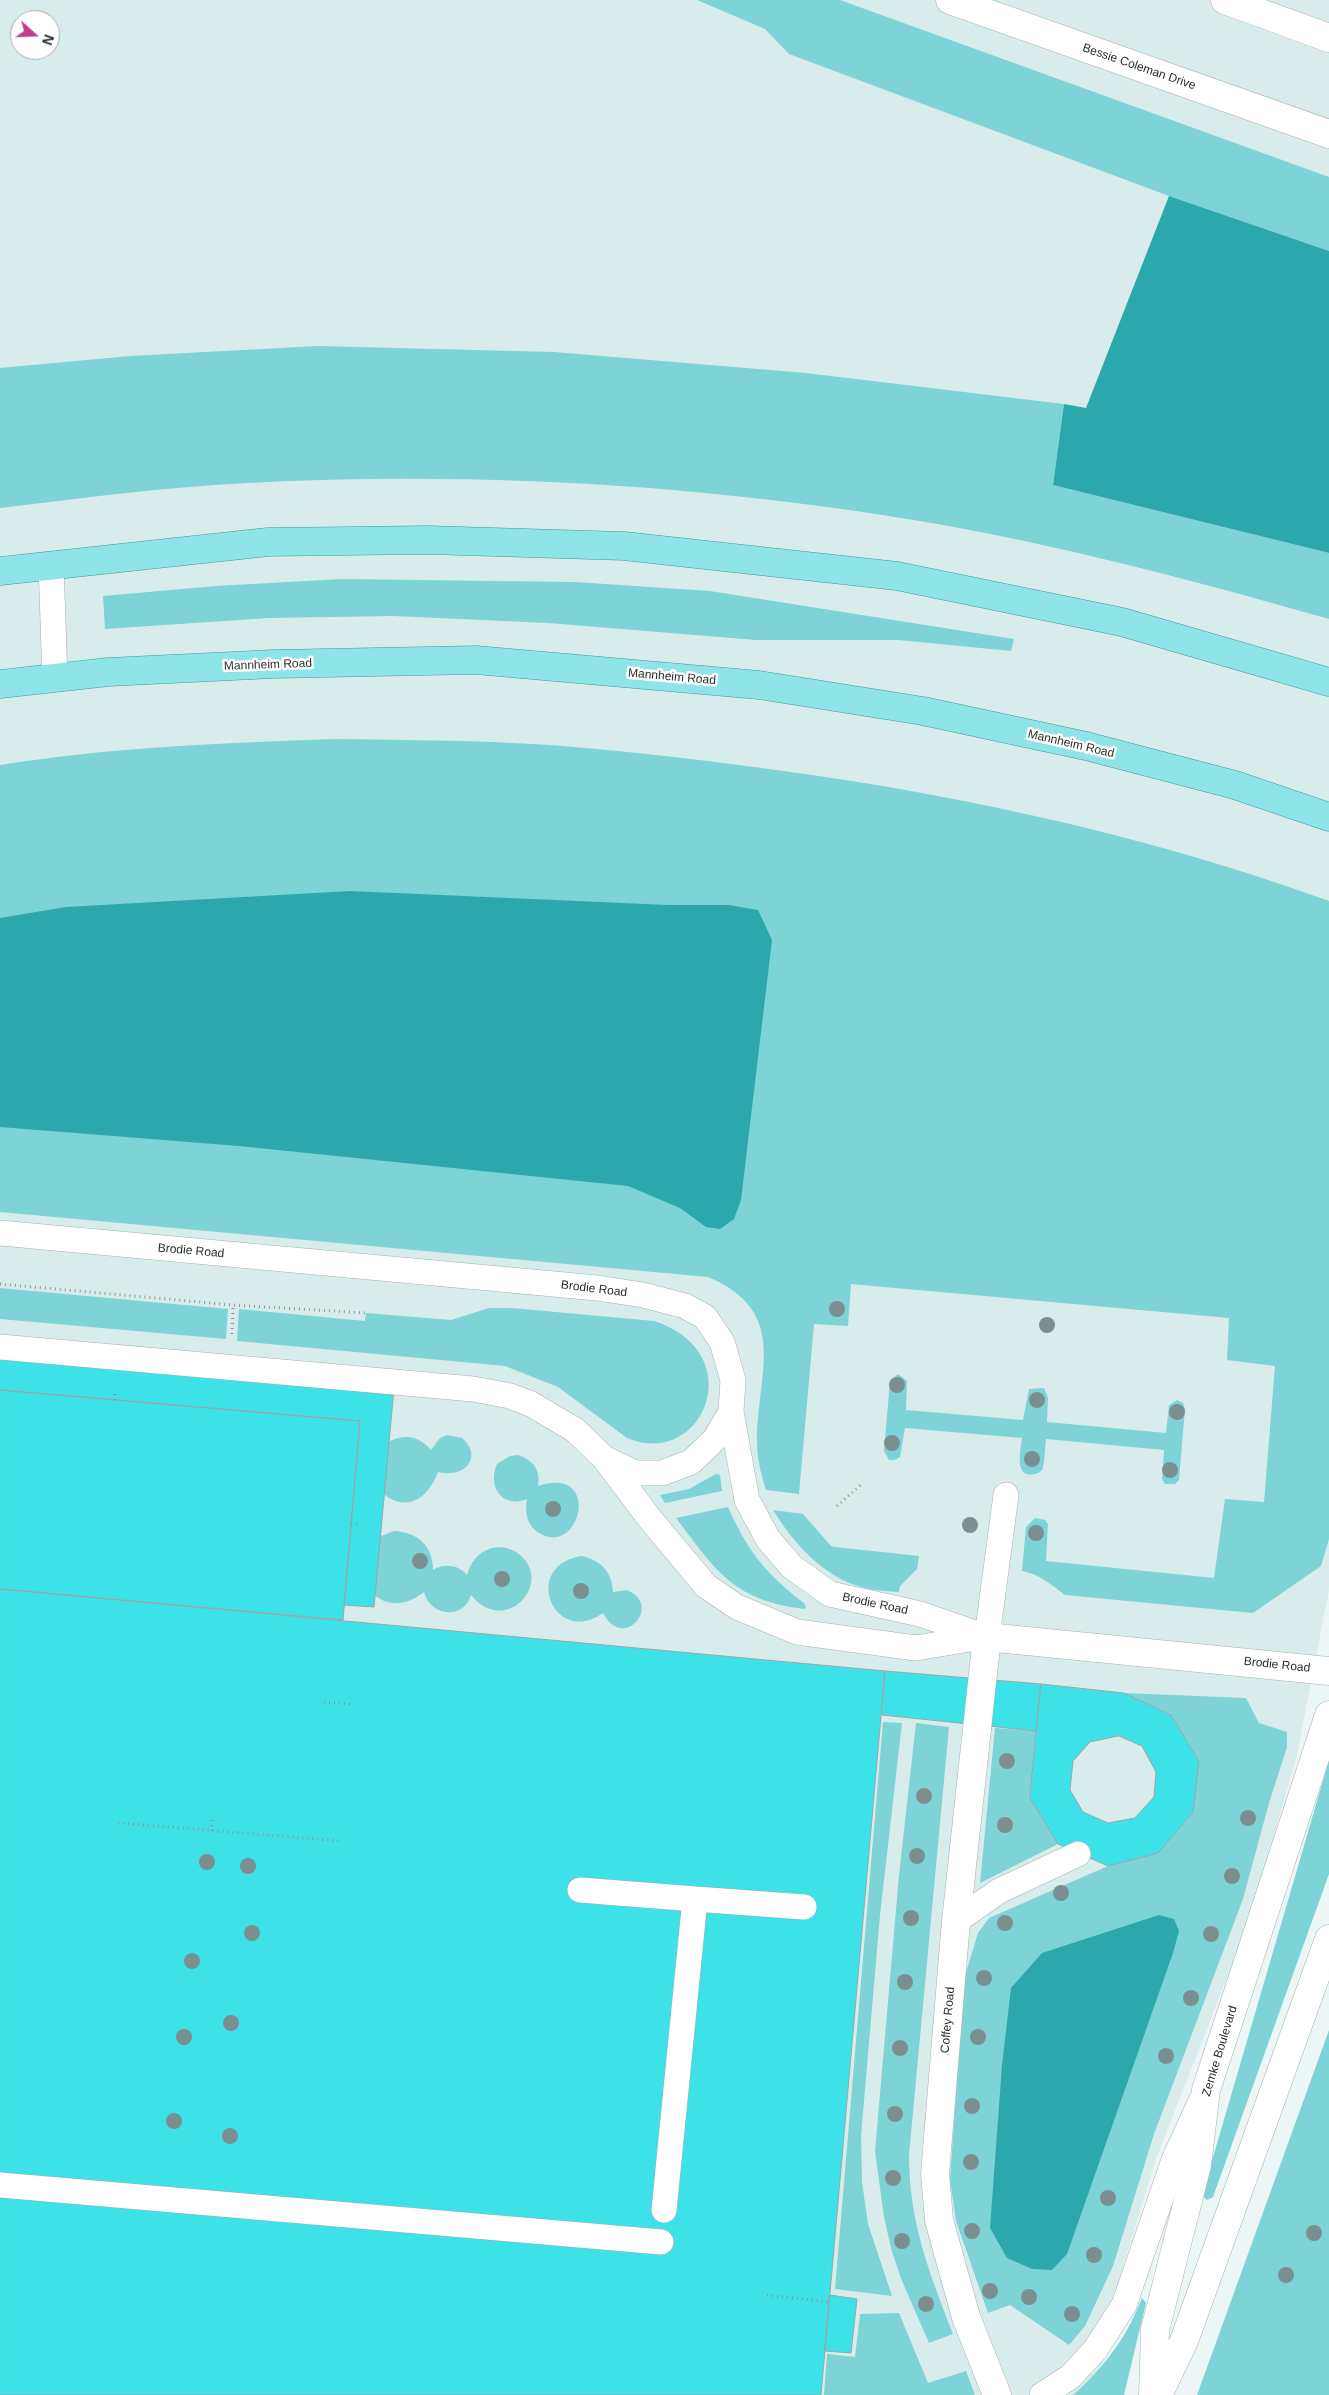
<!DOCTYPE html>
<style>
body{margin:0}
#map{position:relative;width:1329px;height:2395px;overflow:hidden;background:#ecf6f6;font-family:Helvetica,sans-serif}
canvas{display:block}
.north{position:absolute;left:10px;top:10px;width:50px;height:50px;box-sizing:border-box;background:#fff;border:1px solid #aaabab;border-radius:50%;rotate:110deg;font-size:14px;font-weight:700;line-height:20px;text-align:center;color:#2a2d2e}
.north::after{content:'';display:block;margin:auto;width:18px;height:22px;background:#c03f89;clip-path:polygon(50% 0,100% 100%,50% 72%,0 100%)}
</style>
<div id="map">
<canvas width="1329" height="2395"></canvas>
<div class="north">N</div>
</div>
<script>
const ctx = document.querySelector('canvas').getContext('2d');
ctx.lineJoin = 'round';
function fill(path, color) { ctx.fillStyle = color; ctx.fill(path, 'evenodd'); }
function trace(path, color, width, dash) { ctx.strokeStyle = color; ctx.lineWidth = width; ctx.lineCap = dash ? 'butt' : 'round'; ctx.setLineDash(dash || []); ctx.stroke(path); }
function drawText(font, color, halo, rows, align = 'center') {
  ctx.font = font + ' Helvetica,sans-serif'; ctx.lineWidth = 5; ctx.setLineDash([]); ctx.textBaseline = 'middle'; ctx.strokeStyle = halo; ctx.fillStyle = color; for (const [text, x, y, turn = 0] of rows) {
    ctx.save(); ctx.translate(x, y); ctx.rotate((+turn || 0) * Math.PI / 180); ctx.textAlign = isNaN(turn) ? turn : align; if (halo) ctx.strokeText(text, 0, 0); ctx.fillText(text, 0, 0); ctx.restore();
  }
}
fill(new Path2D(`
 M0 0H1329V1590L1297 1755 1250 1919 1156 2159 1118 2283 1097 2395H0ZM20 20H50V50H20Z`), '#d9ecec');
fill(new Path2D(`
 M697 0H840L1329 177V251L1169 196 789 54 765 29Z
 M318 346 554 352 806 373 1064 404 1053 485 1329 553V619C1182 577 1034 538 882 515 673 483 459 472 249 483 165 487 83 498 0 508V368L130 356Z
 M341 579 575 582 710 591 1014 639 1011 651 898 640H756L548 623 393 616 269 618 105 629 103 596 216 586Z
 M336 739C389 740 441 740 494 742 573 745 652 754 731 764 934 789 1136 831 1329 901V1539L1321 1566 1253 1613 1065 1595C1052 1585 1039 1574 1022 1571L1026 1527 1035 1518 1045 1520 1048 1524 1046 1561 1214 1578 1225 1499 1264 1502 1275 1366 1227 1360 1229 1318 851 1284 848 1326 814 1324 799 1494 766 1490C761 1474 757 1458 757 1442 757 1373 791 1312 708 1277L0 1212V765C112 747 223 743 336 739Z
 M0 1288 228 1309 226 1339 0 1319Z
 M489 1308H512L654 1321C752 1353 703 1470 627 1438L558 1387 505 1366 237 1341 239 1309 365 1321 366 1313 451 1320Z
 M898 1374 907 1381 906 1410 1023 1420 1029 1389 1044 1388 1048 1398 1047 1422 1166 1433 1169 1405 1177 1400 1183 1403 1185 1409 1179 1480 1175 1484H1165L1162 1479 1164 1450 1046 1439C1045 1448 1045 1458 1043 1467 1042 1471 1039 1473 1035 1474 1013 1479 1021 1449 1022 1438L905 1428 900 1457 895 1460H889L884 1451 890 1381Z
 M447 1435 462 1438C484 1457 464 1479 438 1472 427 1501 404 1514 379 1490L384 1444C402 1434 417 1434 431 1450L440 1438Z
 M518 1455C533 1460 541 1470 538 1486 604 1464 580 1563 536 1531 526 1523 525 1511 527 1499 502 1509 487 1486 497 1464L510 1456Z
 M716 1474 720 1475 722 1491 665 1503 660 1495 689 1489Z
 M728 1507C748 1552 766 1574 804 1603L806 1607 804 1609C733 1600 716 1571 676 1518Z
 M773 1510 803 1514 831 1546 835 1547 919 1556 917 1569 900 1586 899 1592C888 1591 876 1591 865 1588 824 1578 794 1544 773 1510Z
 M394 1531C418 1532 433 1546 433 1570 446 1563 458 1565 467 1575 471 1562 478 1552 492 1548 502 1546 512 1548 520 1555 554 1584 505 1637 471 1595 463 1621 430 1616 424 1592 408 1605 389 1608 373 1594L376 1538Z
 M582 1556C602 1561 612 1572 613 1592L626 1590C664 1603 624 1653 603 1613 554 1648 520 1565 582 1556Z
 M1124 1693 1246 1698 1259 1723 1287 1732V1747L1269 1803 1243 1899 1154 2134 1113 2266 1085 2326 1069 2345 1010 2305 988 2313 956 2221 950 2180 964 1979 978 1933 989 1918 1108 1866 1158 1853 1193 1812 1199 1760 1171 1715Z
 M883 1722 902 1723 880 1915 861 2136 862 2182 868 2224 892 2296 835 2289Z
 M916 1723 949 1727 909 2155C909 2222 929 2272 953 2334L929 2343 902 2281 892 2252 884 2217 875 2151 899 1875Z
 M995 1728 1036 1731 1030 1798 1058 1844 980 1883Z
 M1329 1760V1874L1213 2197 1207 2200 1202 2195Z
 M1329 2030V2395H1197Z
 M1142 2298 1146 2303 1124 2395H1073C1094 2377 1113 2354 1127 2330 1133 2320 1137 2309 1142 2298Z
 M899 2313 928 2383 966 2371 975 2395H824L827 2354 855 2357 860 2314Z`), '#7ed3d7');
fill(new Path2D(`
 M1169 196 1329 251V553L1053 485 1064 404 1086 408Z
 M350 891 668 905H729L758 910 772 940 741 1200 734 1219 720 1229 706 1227 680 1208 628 1186 239 1146 0 1127V918L66 907Z
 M1159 1915 1174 1919 1179 1931 1173 1953 1067 2254 1052 2270 1032 2269 1007 2258 990 2228 1002 2065 1011 1988 1042 1953Z`), '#2ca8ad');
const building = new Path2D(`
 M0 1352 394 1388 374 1607 344 1605 360 1421 0 1390Z
 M0 1390 360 1421 343 1620 0 1589Z
 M0 1589 885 1671 821 2395H0Z
 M885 1671 1041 1684 1036 1731 882 1715Z
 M1041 1684 1124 1693 1171 1715 1199 1761 1193 1812 1158 1853 1108 1866 1058 1844 1030 1798ZM1119 1736 1142 1746 1156 1772 1154 1797 1135 1818 1108 1823 1083 1812 1070 1790 1073 1761 1090 1742Z
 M830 2295 857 2299 851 2353 825 2351Z`);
fill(building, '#3de2e8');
trace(building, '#9ca5a5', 1);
const lane = new Path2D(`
 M51 565 55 678
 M0 1233 597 1288 643 1295 685 1306 705 1317 722 1342 733 1380 731 1412 747 1500 768 1539 792 1567 830 1594 920 1614 987 1637
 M0 1347 473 1389 510 1396 531 1404 575 1430 604 1458 650 1519 706 1586 737 1607 797 1632 916 1648 982 1637
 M606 1459 635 1473H662L691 1462 715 1439 731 1412
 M987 1637 1006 1495
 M580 1890 695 1899
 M956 1921 999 1891 1078 1854
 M0 2185 661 2242
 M664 2210 695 1899 804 1907
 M1042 2395 1070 2377 1095 2350 1124 2305 1174 2160 1201 2101`);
const street = new Path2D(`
 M997 2395 966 2317 939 2220 935 2174 956 1921 987 1637 1329 1671
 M1153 2395 1155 2330 1197 2165 1206 2090 1329 1715
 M1158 2395 1184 2341 1329 1939`);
const secondary = new Path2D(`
 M950 0 1329 134
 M1225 0 1329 38`);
const primary = new Path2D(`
 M0 571 268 542 428 540 624 546 897 576 1122 622 1329 682
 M0 684 108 672 274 664 476 660 759 685 923 711 1086 746 1235 785 1329 817`);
trace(lane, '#a6afaf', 26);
trace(street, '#a6afaf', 29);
trace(secondary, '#a6afaf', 29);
trace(primary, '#3c989c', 29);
trace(new Path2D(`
 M0 1284 233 1305 366 1313
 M232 1334 233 1305
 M115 1400V1391
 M837 1506 863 1483
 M351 1523 359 1524
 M324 1702 353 1704
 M118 1823 342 1841
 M212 1831V1820
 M767 2295 829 2302`), '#8e9595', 3, [1, 4]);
trace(lane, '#fff', 25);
trace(street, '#fff', 28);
trace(secondary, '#fff', 28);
trace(primary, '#8fe4e8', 28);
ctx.fillStyle = '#7c8f90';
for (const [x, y] of [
 [837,1309],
 [1047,1325],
 [897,1385],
 [1037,1400],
 [1177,1412],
 [892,1443],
 [1032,1459],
 [1170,1470],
 [553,1509],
 [970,1525],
 [1036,1533],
 [420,1561],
 [502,1579],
 [581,1591],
 [1007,1761],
 [924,1796],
 [1248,1818],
 [1005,1825],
 [917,1856],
 [207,1862],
 [248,1866],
 [1232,1876],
 [1061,1893],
 [911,1918],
 [1005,1923],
 [252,1933],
 [1211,1934],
 [192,1961],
 [984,1978],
 [905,1982],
 [1191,1998],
 [231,2023],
 [184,2037],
 [978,2037],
 [900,2048],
 [1166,2056],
 [972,2106],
 [895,2114],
 [174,2121],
 [230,2136],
 [971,2162],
 [893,2178],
 [1108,2198],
 [972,2231],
 [1314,2233],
 [902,2241],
 [1094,2255],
 [1286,2275],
 [990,2291],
 [1029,2297],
 [926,2304],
 [1072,2314]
]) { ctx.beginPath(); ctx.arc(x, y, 8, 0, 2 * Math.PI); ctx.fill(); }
drawText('12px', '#2a2d2e', '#fff', [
 ["Bessie Coleman Drive",1139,67,19],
 ["Mannheim Road",268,665,-2],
 ["Mannheim Road",672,677,5],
 ["Mannheim Road",1071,744,13],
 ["Brodie Road",191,1251,5],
 ["Brodie Road",594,1289,7],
 ["Brodie Road",875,1604,12],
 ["Brodie Road",1277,1665,6],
 ["Coffey Road",948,2020,-85],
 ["Zemke Boulevard",1220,2051,-73]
]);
</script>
